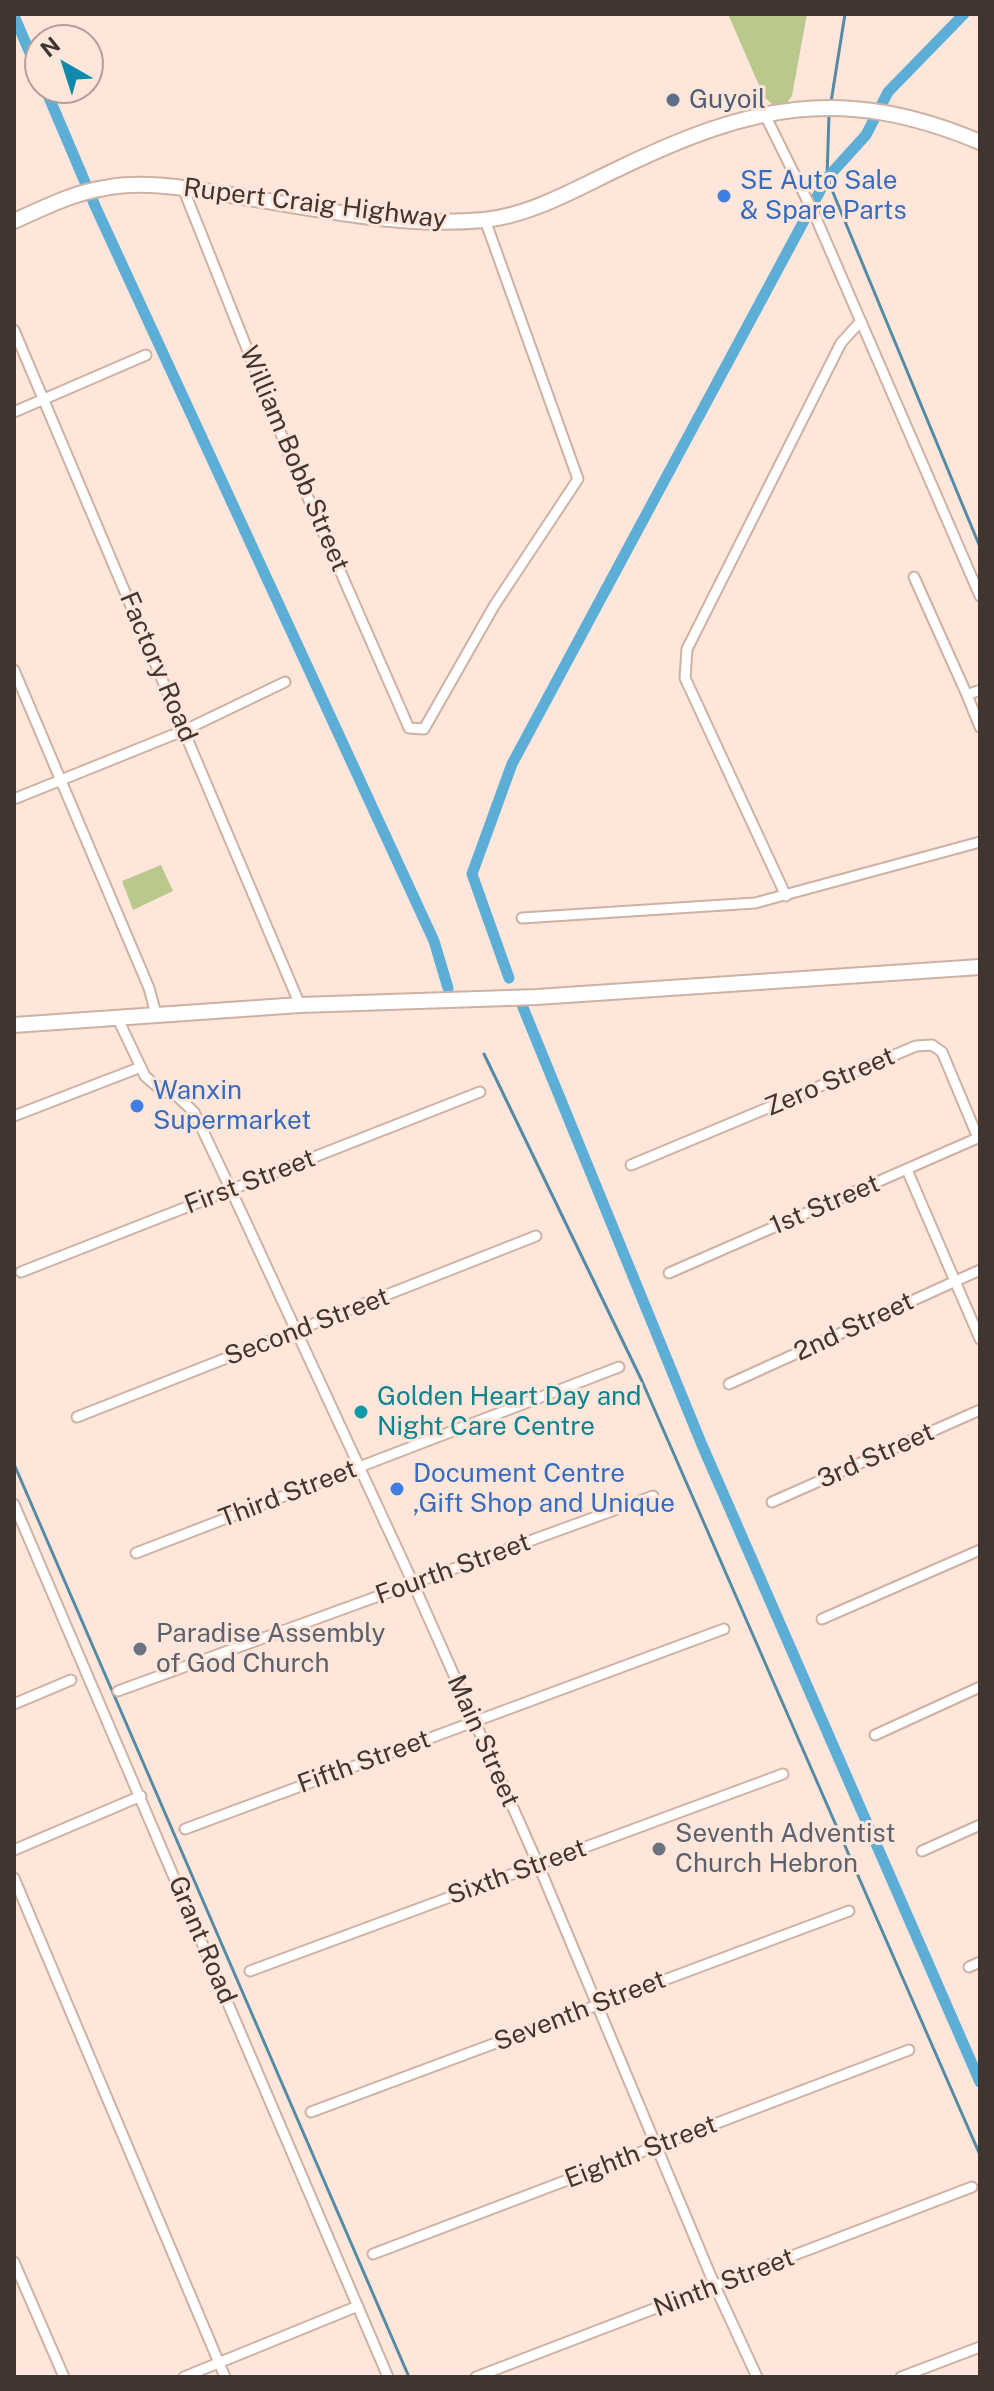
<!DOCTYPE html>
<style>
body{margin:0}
#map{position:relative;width:994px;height:2391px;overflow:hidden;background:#ffe6db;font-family:"Public Sans",sans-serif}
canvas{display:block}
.frame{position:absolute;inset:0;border:16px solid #40352f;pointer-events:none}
.north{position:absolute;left:24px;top:24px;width:80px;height:80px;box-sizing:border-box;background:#ffe6db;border:2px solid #b39f96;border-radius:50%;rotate:321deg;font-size:22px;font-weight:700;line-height:32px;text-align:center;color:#40352f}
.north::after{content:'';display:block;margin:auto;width:28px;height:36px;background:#1189ac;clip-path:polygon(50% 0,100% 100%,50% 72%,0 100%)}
</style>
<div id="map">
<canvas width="994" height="2391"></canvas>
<div class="frame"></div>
<div class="north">N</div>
</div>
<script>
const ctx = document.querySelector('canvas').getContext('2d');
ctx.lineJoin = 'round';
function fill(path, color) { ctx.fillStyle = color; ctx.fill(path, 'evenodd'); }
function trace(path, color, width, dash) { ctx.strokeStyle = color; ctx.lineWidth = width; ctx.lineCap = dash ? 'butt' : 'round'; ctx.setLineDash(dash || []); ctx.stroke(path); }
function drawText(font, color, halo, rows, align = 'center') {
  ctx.font = font + ' "Public Sans",sans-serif'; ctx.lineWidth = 6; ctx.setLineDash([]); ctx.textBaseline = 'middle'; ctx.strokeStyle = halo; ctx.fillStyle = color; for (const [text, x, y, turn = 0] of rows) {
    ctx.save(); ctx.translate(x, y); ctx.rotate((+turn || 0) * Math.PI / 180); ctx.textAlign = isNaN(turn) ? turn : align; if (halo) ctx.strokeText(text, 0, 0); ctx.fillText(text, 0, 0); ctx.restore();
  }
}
fill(new Path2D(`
 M728 14H807L792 96 786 104H772L764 97Z
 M161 865 173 891 133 910 122 881Z`), '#bbc88d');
trace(new Path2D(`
 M831 102 845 14
 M829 114 827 178 980 547
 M484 1054 642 1381 980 2155
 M14 1464 409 2377`), '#548aa5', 3);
trace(new Path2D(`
 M14 16 40 76
 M45 88 96 208 434 941 448 988
 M509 978 472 874 512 764 827 178 866 135 888 92 964 14
 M522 1005 702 1445 980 2082`), '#5daed7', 11);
const minor = new Path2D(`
 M764 113 816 218 980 596
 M183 188 291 459 409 728 424 729 494 606 578 479 485 220
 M14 330 300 1005
 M14 412 146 355
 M914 577 967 695
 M14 670 149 988 156 1014
 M980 690 967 695 980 727
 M14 799 185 730 285 682
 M786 896 685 678 687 649 841 343 861 321
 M522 918 755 903 980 842
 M117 1017 145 1076 160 1089 178 1097 194 1112 231 1190 413 1583 538 1864 715 2286 757 2377
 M14 1116 141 1067
 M631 1165 916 1046 932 1045 942 1052 978 1138
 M907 1170 980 1339
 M21 1272 480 1092
 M669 1273 980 1137
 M729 1384 980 1270
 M77 1417 536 1236
 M772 1502 980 1410
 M14 1504 388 2377
 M136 1553 619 1367
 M822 1619 980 1550
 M118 1691 653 1496
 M14 1704 71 1680
 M875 1735 980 1687
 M185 1829 724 1629
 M14 1850 141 1796
 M922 1851 980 1825
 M14 1878 225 2377
 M969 1967 980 1962
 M250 1971 783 1774
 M311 2112 849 1911
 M373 2254 909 2050
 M14 2262 64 2377
 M184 2377 358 2306
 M476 2377 972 2187
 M901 2377 980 2347`);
const secondary = new Path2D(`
 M14 1025 300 1005 537 997 980 967`);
const primary = new Path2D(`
 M14 221C44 208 72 193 105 188 146 180 190 189 231 195 314 208 401 228 484 220 532 215 577 188 620 168 751 105 841 84 980 142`);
trace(minor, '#ceb1a3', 13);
trace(secondary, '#ceb1a3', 18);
trace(primary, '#ceb1a3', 18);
trace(minor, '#fff', 9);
trace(secondary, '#fff', 14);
trace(primary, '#fff', 14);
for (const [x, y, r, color] of [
 [673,100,8,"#5c6f8a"],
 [724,196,8,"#3f7fe0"],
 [137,1106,8,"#3f7fe0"],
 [361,1412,8,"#0f9aa8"],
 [397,1489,8,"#3f7fe0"],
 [140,1649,8,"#6b7280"],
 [659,1849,8,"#6b7280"]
]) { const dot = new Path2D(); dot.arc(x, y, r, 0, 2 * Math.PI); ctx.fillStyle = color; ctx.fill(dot); trace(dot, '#ffe6db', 3); }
drawText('26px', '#4e5e75', '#ffe6db', [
 ["Guyoil",689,100]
], 'left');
drawText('26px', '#366cbe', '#ffe6db', [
 ["SE Auto Sale",740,181],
 ["& Spare Parts",740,211],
 ["Wanxin",153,1091],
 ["Supermarket",153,1121],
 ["Document Centre",413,1474],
 [",Gift Shop and Unique",413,1504]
], 'left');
drawText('26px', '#40352f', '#ffe6db', [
 ["Rupert Craig Highway",315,204,7],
 ["William Bobb Street",294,459,67],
 ["Factory Road",158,667,67],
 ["Zero Street",830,1082,-23],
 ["First Street",250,1182,-21],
 ["1st Street",825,1205,-23],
 ["Second Street",307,1327,-21],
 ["2nd Street",854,1327,-25],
 ["3rd Street",876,1456,-24],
 ["Third Street",288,1494,-21],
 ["Fourth Street",453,1569,-20],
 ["Main Street",483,1741,66],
 ["Fifth Street",364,1762,-20],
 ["Sixth Street",517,1872,-20],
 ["Grant Road",202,1940,67],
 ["Seventh Street",580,2011,-21],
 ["Eighth Street",641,2152,-21],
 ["Ninth Street",724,2283,-21]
]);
drawText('26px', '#0d838f', '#ffe6db', [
 ["Golden Heart Day and",377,1397],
 ["Night Care Centre",377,1427]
], 'left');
drawText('26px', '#5b616d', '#ffe6db', [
 ["Paradise Assembly",156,1634],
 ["of God Church",156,1664],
 ["Seventh Adventist",675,1834],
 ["Church Hebron",675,1864]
], 'left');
</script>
